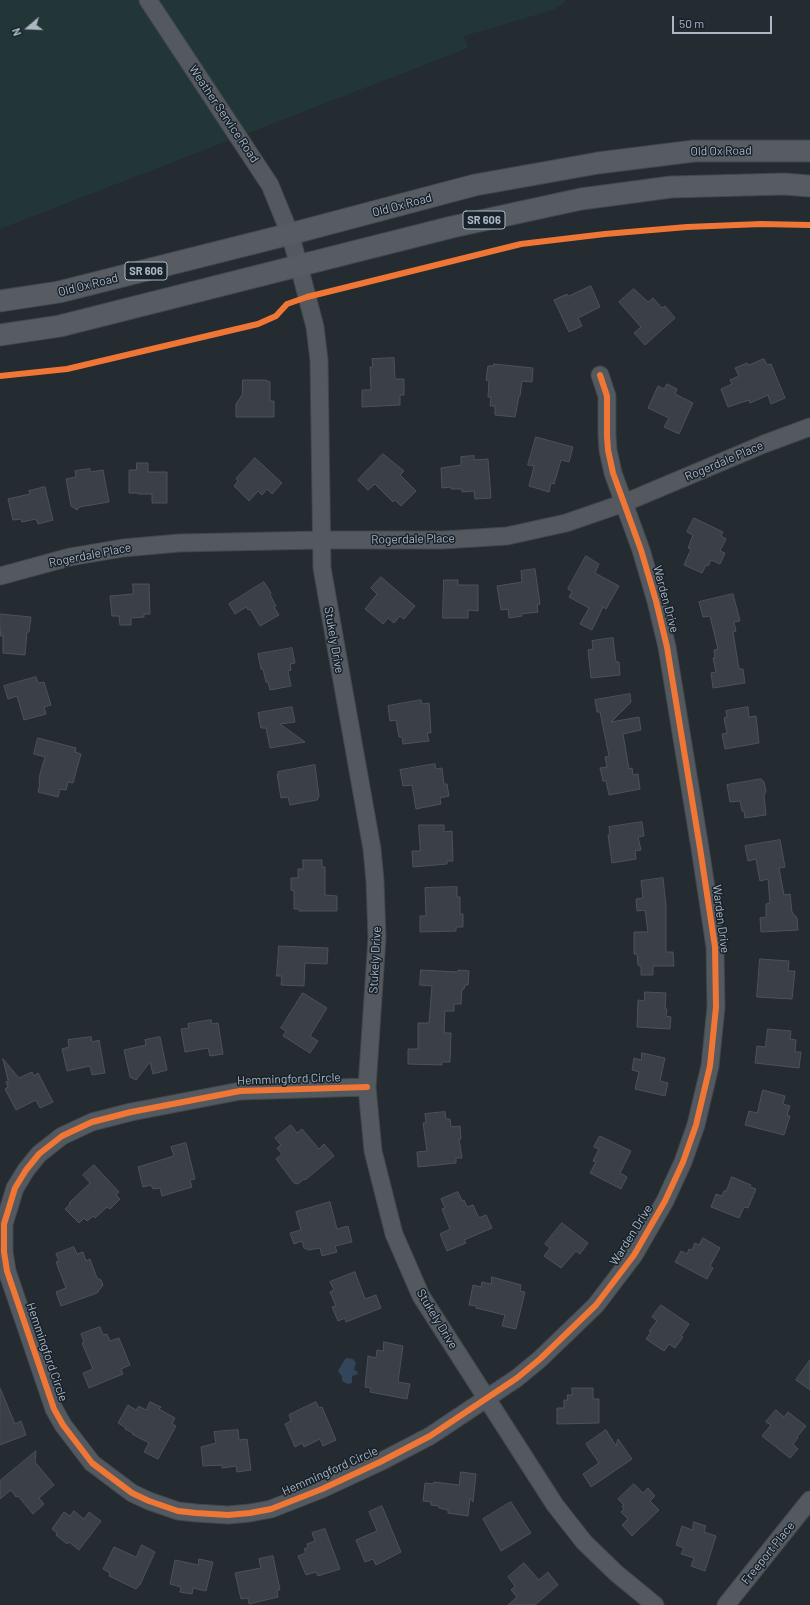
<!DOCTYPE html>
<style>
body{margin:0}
#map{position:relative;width:810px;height:1605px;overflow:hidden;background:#242b31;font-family:Barlow,sans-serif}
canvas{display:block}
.north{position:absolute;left:8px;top:8px;width:40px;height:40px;-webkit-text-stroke:3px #18222b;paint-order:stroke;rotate:251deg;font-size:11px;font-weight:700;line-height:16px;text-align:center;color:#adb7c4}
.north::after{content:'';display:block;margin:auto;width:14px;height:18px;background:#adb7c4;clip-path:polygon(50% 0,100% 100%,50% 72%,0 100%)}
.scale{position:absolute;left:672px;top:16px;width:100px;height:18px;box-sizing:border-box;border:2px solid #adb7c4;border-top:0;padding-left:5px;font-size:12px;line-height:14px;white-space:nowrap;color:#adb7c4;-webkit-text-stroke:3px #18222b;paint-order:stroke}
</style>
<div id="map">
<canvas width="810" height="1605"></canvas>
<div class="north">N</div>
<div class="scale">50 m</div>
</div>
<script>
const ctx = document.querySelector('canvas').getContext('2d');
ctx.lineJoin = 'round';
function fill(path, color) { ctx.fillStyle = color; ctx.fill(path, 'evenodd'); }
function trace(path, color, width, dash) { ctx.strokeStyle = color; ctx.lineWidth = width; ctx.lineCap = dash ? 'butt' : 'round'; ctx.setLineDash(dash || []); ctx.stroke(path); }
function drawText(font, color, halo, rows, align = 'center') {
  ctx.font = font + ' Barlow,sans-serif'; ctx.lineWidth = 3; ctx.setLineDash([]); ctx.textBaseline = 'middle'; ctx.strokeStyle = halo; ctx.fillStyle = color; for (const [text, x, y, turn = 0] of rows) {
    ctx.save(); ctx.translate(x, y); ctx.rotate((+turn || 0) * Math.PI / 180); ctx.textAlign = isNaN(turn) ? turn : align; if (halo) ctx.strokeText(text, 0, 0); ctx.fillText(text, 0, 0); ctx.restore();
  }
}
fill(new Path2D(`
 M0 0H565L564 3 553 10 464 36 468 48 0 229Z`), '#223637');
fill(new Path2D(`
 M347 1358 353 1359 356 1363 354 1370 357 1371 358 1374 352 1376V1383L348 1384 342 1381V1377L338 1371 345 1359Z`), '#32455a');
const building = new Path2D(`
 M591 286 600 307 578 318 582 326 569 332 554 300 567 294 568 296Z
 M634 289 648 302 653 298 662 308 665 306 675 318 645 345 634 333 641 327 619 302Z
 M394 358 395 379H404V395H400V405L362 407V390H371L370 367H373L372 359Z
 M764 359 767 365 771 364 785 398 771 404 768 395 750 403 749 400 728 407 721 389 732 384 730 380 739 376 735 368 747 363 748 365Z
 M494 364 533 368 532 382 522 381 520 396H519L515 417 495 415V406H490L491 397H488L489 381 486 380 488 366H493Z
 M243 380H265L270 382V401H274V417H236V404L242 395Z
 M667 384 677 389 675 394 693 403 679 434 664 427 669 418 648 408 658 386 664 389Z
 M536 437 573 447 569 462 561 460 554 484 551 483 549 492 529 486 534 466 528 465Z
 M383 454 404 471 400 475 416 491 401 506 395 500 393 502 375 484 368 490 358 480Z
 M474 456V460L488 459 491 498 475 499 474 491 462 492V489H451V487L442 488 441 468 461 465V457Z
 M255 458 282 483 272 494 267 489 262 495 258 491 249 501 234 486 238 481 236 479Z
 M137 463H148V472H167V503H152V494H138V493H129V470H136Z
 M90 469V472L103 470 109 502 79 507 77 510 71 506 66 479 76 477 75 471Z
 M45 487 53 520 38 524 36 519 22 522 21 519 13 520 8 499 30 494 29 491Z
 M694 518 723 532 721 536 726 539 720 551 725 553 720 564 711 560 708 566 706 565 702 573 684 565 691 549 688 548 693 535 687 532Z
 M586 556 599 564 595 573 619 586 606 609 603 607 592 630 580 624 589 608 569 597 572 592 568 589Z
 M535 569 540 604 537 605 538 612 521 614 522 616 509 618 508 609 501 610 497 586 522 582 521 571Z
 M381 577 415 606 404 619 400 616 394 623 388 618 383 624 365 609 377 594 371 588Z
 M444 580H458V585H478V611L468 610V618H443Z
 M264 582 271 593 270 595 276 606 274 607 279 615 260 626 250 609 248 610 246 607 235 614 229 604Z
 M133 584H149L150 614H144V617L131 618V625H120L119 616H112L110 596 133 594Z
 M733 594 740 621 734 622 736 631 733 632 739 669H743L745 683 713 688 711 673 716 672 713 658H715L714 650 718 649 710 616 703 617 699 602Z
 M0 614 31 617 29 632H27L25 655 3 653V636H1Z
 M613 638 616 662H619L620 675 591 678 588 650 593 649 592 641Z
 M292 648 295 663 290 664 291 670 288 671 291 686 270 690 268 682H266L263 669H261L258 654Z
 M36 677 38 683 44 682 51 705 44 707 46 714 24 720 17 696 8 699 4 686Z
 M630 694 631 702 611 722 639 717 641 730 623 734 629 769 632 768 633 775 638 774 640 789 609 795 606 781H603L600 768 607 767 605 757 609 756 600 712H597L595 700Z
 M421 700 422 704 429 703 431 733H427L429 741 403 744 402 737H399L396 720 390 721 388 706Z
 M292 707 295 722 280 724 305 742 270 748 266 728H261L258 713Z
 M748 707 749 717 756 716 759 743 725 749 722 734 727 733 724 718 727 717 726 711Z
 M38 738 76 748 75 752 81 754 73 783 68 782 66 790 60 789 58 797 38 792 40 783H39L40 774 45 757 34 754Z
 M435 764 436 769 442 768 444 784H447L449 796 440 798 441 804 416 809 412 785 403 786 400 770Z
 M315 765 319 796 317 800 290 805 288 797 281 798 277 774H279L278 772Z
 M761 779 764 782 766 791 764 795 766 815 745 818 744 811H742L740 801 730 802 727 785Z
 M642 822 644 836 638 837 641 850 635 851 636 859 612 863 608 835H610L609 827Z
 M419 825H444V832L452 831 453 861H447V864L413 867 412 851H420Z
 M780 840 785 867 779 868 784 895 790 894 792 912 797 918 798 930 761 932 760 918 766 917V904L770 903 768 879 760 881 756 859 748 861 745 846Z
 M303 860H322V867H325V895L337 896V911H299V909H294V891L291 890V878H298V869H303Z
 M663 878 666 906V952H673L674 966H653V975H641V967L638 965 637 954H634V932H648L645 910 637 911 636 899 643 898 641 881Z
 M457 887V897H460V914H463V927H456V931L420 932V916H426L425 888Z
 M279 946 328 948 327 964 305 963 304 986 281 985 282 976H277Z
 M760 959 789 961 788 971H795L792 999 757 997Z
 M421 970 458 972V970L469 971 468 985H465L464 989H462L461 1004H454V1011H445L444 1033H451L450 1062H442V1065L408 1064V1049H418V1023H429L432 986 420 985Z
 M645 992 666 993 665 1009H667L666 1016 671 1017 670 1029 637 1027 638 1000 644 1001Z
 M303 993 327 1008 310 1036 318 1041 310 1053 283 1036 286 1031 281 1028Z
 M211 1020 212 1024 218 1023 223 1054 210 1056 208 1048 185 1052 181 1029 189 1028 188 1024Z
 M768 1029 791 1031 790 1039 796 1040 795 1052H801L799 1068 755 1063 757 1046 765 1047Z
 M91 1037 92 1042 99 1040 105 1073 92 1075 90 1066 67 1071 62 1049 69 1047 68 1040Z
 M160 1037 167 1070 153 1074 150 1062 136 1080 130 1077 124 1050 146 1045 145 1040Z
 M642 1053 665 1058 660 1081 668 1083 665 1096 635 1089 639 1072 632 1070 634 1058 641 1060Z
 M3 1059 19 1078 32 1072 34 1076 38 1073 53 1102 40 1108 36 1100 16 1110 5 1089 8 1087 6 1082 8 1081Z
 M763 1090 785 1096 783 1104 790 1106 787 1115 790 1116 784 1135 745 1125 749 1111 757 1113Z
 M445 1112 446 1119H450L451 1127 460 1126 461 1139H459L462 1158H456V1163L418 1167 417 1152 427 1151 423 1123H426L425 1114Z
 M291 1125 297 1133 302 1129 319 1149 324 1144 334 1156 305 1180 304 1179 298 1184 294 1183 276 1159 282 1154 277 1148 281 1145 275 1138Z
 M600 1136 631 1151 620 1173 627 1177 621 1189 590 1173 596 1162 593 1161 599 1149 594 1147Z
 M186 1143 195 1179 190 1180 192 1187 162 1196 160 1188 153 1189 151 1185 143 1187 138 1167 174 1156 171 1147Z
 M94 1165 119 1192 116 1195 120 1199 110 1209 107 1207 95 1218 93 1216 87 1221 84 1218 79 1223 65 1209 70 1204 69 1203 90 1183 83 1175Z
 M732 1177 751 1185 750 1187 756 1189 748 1208 744 1207 739 1218 711 1207 716 1194 722 1196 724 1191H726Z
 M458 1192 462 1201 464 1200 467 1207 473 1205 479 1218 486 1215 492 1228 464 1240 466 1243 447 1251 440 1234 450 1229 442 1209 445 1208 441 1199Z
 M330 1202 337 1229 348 1226 352 1242 335 1246 337 1252 322 1256 320 1248 309 1250 304 1248 302 1241 294 1244 290 1233 301 1230 296 1212Z
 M562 1223 588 1243 580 1254 576 1251 561 1268 544 1256 550 1248 545 1244Z
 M703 1238 720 1248 710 1266 713 1268 707 1279 675 1262 681 1251 687 1254 689 1249 692 1250 695 1243 699 1245Z
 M74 1247 77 1254 83 1252 86 1261 90 1259 97 1278 101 1280 103 1285 97 1293 61 1306 56 1292 66 1288 56 1262 59 1261 56 1254Z
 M355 1272 365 1299 376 1295 381 1308 346 1322 345 1318 338 1321 332 1307 336 1306 330 1292 334 1290 330 1282Z
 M492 1277 521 1285 520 1291 525 1292 516 1329 502 1326 505 1315 476 1308V1306L469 1305 473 1285 481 1287 482 1282 491 1284Z
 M661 1305 689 1324 681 1336 683 1337 675 1348 669 1344 664 1351 646 1339 651 1332 649 1331 657 1321 652 1317Z
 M100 1327 103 1335 107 1334 110 1341 119 1338 130 1365 121 1369 123 1374 89 1388 83 1373 93 1369 82 1343 84 1342 81 1334Z
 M384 1342 403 1346 398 1382 410 1384 407 1399 370 1392 371 1388 365 1387 368 1356 376 1358 377 1350 383 1351Z
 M810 1360V1390L796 1380Z
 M0 1388 15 1424 21 1421 26 1435 0 1445Z
 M572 1388H593V1399H599V1423L557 1424V1408H564V1400H568L567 1395H572Z
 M150 1402 161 1407 159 1409 175 1418 172 1424 176 1426 158 1459 144 1452 149 1443 132 1434 133 1433 125 1429 126 1428 118 1423 128 1405 136 1410 139 1406 146 1410Z
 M316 1402 319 1408 322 1407 336 1440 323 1446 320 1439 304 1447 302 1443 295 1447 285 1424 291 1421 289 1415Z
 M776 1410 784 1417 788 1412 806 1426 797 1437 798 1438 793 1444 798 1449 790 1458 762 1436 771 1425 766 1422Z
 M238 1430 239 1440 247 1439 251 1470 237 1472 236 1466 222 1468V1465L203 1466 201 1447 216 1443 214 1432Z
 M606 1430 616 1446 618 1439 632 1459 591 1487 583 1474 599 1463 586 1444Z
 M36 1451 35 1462 54 1485 39 1498 44 1504 33 1514 18 1496 16 1497 11 1490 0 1499V1481Z
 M461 1472 476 1474 473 1502 470 1498 468 1516 448 1513V1510L439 1508V1506L431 1505V1502L423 1501 425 1483 433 1484 434 1482 459 1485Z
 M634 1484 643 1493 648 1488 655 1496 650 1501 659 1510 632 1536 622 1525 628 1519 621 1512 624 1509 622 1506 624 1505 618 1499Z
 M511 1502 531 1533 501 1551 483 1519Z
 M382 1506 401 1552 376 1565 373 1559 365 1562 356 1540 377 1531 369 1512Z
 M74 1511 84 1519 89 1512 101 1521 79 1550 69 1542 67 1544 56 1535 57 1533 52 1529 64 1512 70 1516Z
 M694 1522 706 1526 704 1532 716 1536 705 1571 691 1566 694 1558 681 1554 684 1548 676 1545 682 1526 692 1530Z
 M325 1529 340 1569 318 1576 316 1572 306 1575 298 1556 306 1553 304 1549 308 1547 307 1544 315 1541 312 1533Z
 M142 1545 155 1552 140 1585H139L136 1589 109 1576 110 1573 103 1569 114 1547 136 1557Z
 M273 1556 280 1590H277L278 1597 249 1604 248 1598 241 1599 235 1573 261 1568 259 1559Z
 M199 1559 213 1562 206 1591 193 1588 192 1594 180 1592 181 1587 170 1584 175 1560 198 1565Z
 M524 1563 539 1580 548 1572 558 1585 535 1605H508L517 1597 511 1590 515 1586 508 1577Z`);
fill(building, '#3b4046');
trace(building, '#4c525a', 1);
const minor = new Path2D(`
 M148 0 270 185 290 234 299 266 315 327 319 360 322 568 372 849 375 881 377 938 367 1087 373 1151 394 1234 421 1296 555 1505 584 1542 616 1573 655 1605
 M0 576 70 557 123 548 179 543 320 540H443L507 536 566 523 624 503 764 444 810 427
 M367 1087 240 1091 131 1112 92 1122 62 1136 39 1154 26 1170 15 1188 4 1224V1252L7 1271 54 1409 63 1425 92 1463 132 1493 149 1501 178 1511 196 1513 228 1515 250 1513 271 1509 322 1489 380 1462 430 1436 517 1378 540 1359 596 1305 634 1255 665 1201 683 1162 696 1125 710 1066 716 1007 715 947 700 848 667 647 656 601 641 550 613 473 608 450 607 436V396L600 375
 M726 1605 810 1500`);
const major = new Path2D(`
 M0 301 59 292 290 234 475 185 598 163 694 151H810
 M0 335 60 326 452 227 581 199 671 187 784 184 810 186`);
trace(minor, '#42474c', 19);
trace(major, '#41474e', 23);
trace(minor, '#545960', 17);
trace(major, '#575b62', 21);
trace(new Path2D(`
 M0 376 67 369 258 324 276 316 287 304 307 297 521 244 605 234 687 227 761 224 810 225
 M367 1087 240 1091 131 1112 92 1122 62 1136 39 1154 26 1170 15 1188 4 1224V1252L7 1271 54 1409 63 1425 92 1463 132 1493 149 1501 178 1511 196 1513 228 1515 250 1513 271 1509 322 1489 380 1462 430 1436 517 1378 540 1359 596 1305 634 1255 665 1201 683 1162 696 1125 710 1066 716 1007 715 947 700 848 667 647 656 601 641 550 613 473 608 450 607 436V396L600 375`), '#f07635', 6);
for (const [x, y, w] of [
 [484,220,42],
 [146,271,42]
]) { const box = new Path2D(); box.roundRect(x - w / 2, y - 9, w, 18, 3); ctx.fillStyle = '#18222b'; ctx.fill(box); trace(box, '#adb7c4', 1); }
drawText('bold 11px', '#adb7c4', null, [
 ["SR 606",484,220],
 ["SR 606",146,271]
]);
drawText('12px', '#adb7c4', '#18222b', [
 ["Weather Service Road",224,114,56],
 ["Old Ox Road",721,151,-1],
 ["Old Ox Road",402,205,-15],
 ["Old Ox Road",88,285,-14],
 ["Rogerdale Place",724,461,-23],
 ["Rogerdale Place",413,539,-1],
 ["Rogerdale Place",90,555,-11],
 ["Warden Drive",666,599,75],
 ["Stukely Drive",334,640,80],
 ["Warden Drive",721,919,83],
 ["Stukely Drive",375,960,-87],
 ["Hemmingford Circle",289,1079,-2],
 ["Warden Drive",631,1235,-58],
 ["Stukely Drive",437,1319,59],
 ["Hemmingford Circle",47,1352,71],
 ["Hemmingford Circle",330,1471,-24],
 ["Freeport Place",768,1553,-51]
]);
</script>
